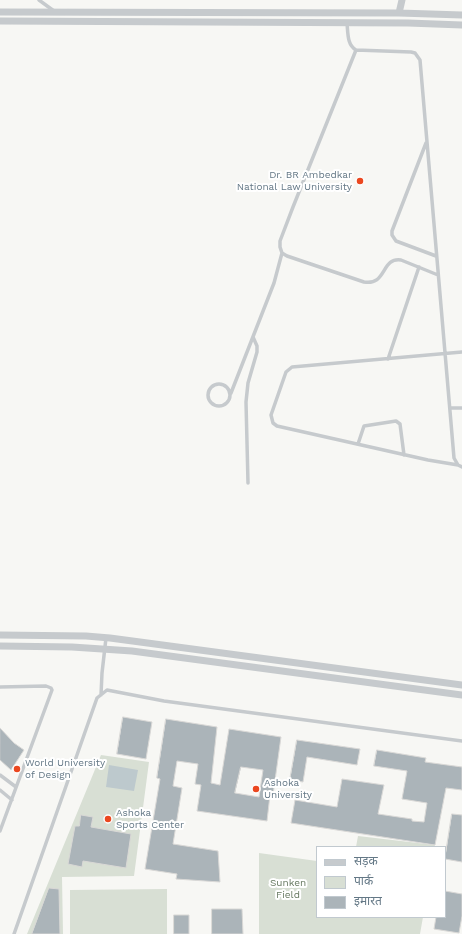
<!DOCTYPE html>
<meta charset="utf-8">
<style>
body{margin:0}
#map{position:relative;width:462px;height:934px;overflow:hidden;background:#f7f7f4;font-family:"Work Sans","Noto Sans Devanagari",sans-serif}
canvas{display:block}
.legend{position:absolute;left:316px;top:846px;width:130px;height:72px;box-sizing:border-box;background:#fff;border:1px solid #c1c9cf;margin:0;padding:5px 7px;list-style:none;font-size:12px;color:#647886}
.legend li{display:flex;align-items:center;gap:8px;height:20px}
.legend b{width:20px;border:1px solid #c1c9cf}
</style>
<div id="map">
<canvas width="462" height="934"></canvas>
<ul class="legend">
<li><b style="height:5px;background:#c6cacd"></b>सड़क</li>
<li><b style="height:11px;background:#d8dfd4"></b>पार्क</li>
<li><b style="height:11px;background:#abb4b9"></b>इमारत</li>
</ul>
</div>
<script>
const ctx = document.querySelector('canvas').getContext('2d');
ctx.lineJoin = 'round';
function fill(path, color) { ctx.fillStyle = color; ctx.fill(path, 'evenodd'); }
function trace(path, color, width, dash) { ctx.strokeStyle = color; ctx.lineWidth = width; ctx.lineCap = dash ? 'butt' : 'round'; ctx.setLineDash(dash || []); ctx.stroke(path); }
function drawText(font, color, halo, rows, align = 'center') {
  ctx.font = font + ' "Work Sans",sans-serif'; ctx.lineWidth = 4; ctx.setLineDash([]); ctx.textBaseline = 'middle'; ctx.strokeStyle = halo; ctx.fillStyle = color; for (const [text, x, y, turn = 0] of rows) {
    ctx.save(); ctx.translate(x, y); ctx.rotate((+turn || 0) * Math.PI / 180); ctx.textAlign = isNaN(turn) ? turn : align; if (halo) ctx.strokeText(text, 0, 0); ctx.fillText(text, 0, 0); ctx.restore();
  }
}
fill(new Path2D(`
 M101 755 149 762 134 876 62 877 63 934H27Z
 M358 836 435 845 434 847H356Z
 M259 853 317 861V917H423L420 934H259Z
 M167 889V934H70V890Z`), '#d8dfd4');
fill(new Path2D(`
 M109 765 138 770 134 791 106 787Z`), '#bdc9cd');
const building = new Path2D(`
 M123 717 152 722 146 759 117 754Z
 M166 719 217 727 211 783 220 785 229 729 281 737 273 795H270L267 821 197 811 201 785 195 784 198 764 177 761 173 786 182 788 173 844 218 851 220 882 176 879 177 874 145 869 160 779 157 778ZM241 767 263 770 259 797 235 793Z
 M0 728 14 743 24 750 11 770 0 760Z
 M297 740 360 749 357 765 307 757 303 782 290 780Z
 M377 750 426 758 425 762 462 767V790L446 788 435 845 291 823 295 800 337 807 342 779 384 785 378 814 412 819V821L424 822 427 803 402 799 407 771 374 766Z
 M452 814 462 815V862L445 859Z
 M81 815 93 817 91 827 131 834 126 868 83 861 82 867 68 864 75 826H79Z
 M49 888 59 889 60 934H32Z
 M445 891 462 894V916L459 933 434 929 436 917H445Z
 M212 909H242L243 934H212Z
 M174 915H189V934H174Z`);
fill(building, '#abb4b9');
trace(building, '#d9d8d6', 1);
trace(new Path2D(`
 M39 0 54 11
 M347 23C348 33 347 45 356 50L411 52 415 53 420 60 454 458 458 465 462 467
 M356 50 293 207 280 241V247L282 253 287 256 364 282C387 286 381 257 401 260L438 275
 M426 143 392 231V235L396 241 436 256
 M388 359 419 267
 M208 395a11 11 0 1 1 22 0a11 11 0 1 1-22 0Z
 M231 393 274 283 282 253
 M450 408H462
 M358 444 364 426 396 421 400 424 404 455
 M458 465 428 460 277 426 273 423 271 415 286 372 292 367 462 352
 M248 483 246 402 248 383 257 352V346L253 337
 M0 687 46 686 51 688 52 690 0 831
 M101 695 102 673 106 638
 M0 775 16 787
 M0 790 12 800
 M14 934 97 698 107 690 164 701 462 741`), '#c6cacd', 3.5);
trace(new Path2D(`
 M0 12 399 13 462 15
 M399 13 402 0
 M0 21 408 23 462 25
 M0 635 86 636 110 638 462 685
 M0 646 72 647 132 651 462 695`), '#c6cacd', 7);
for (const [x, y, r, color] of [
 [360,181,4,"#eb471f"],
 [17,769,4,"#eb471f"],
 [256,789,4,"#eb471f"],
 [108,819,4,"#eb471f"]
]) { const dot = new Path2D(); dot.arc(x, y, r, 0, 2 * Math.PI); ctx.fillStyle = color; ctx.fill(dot); trace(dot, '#fff', 1.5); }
drawText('10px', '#647886', '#fff', [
 ["Dr. BR Ambedkar",352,175,"right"],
 ["National Law University",352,187,"right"],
 ["World University",25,763],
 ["of Design",25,775],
 ["Ashoka",264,783],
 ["University",264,795],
 ["Ashoka",116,813],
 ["Sports Center",116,825]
], 'left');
drawText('10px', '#667860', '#fff', [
 ["Sunken",288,883],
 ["Field",288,895]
]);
</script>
